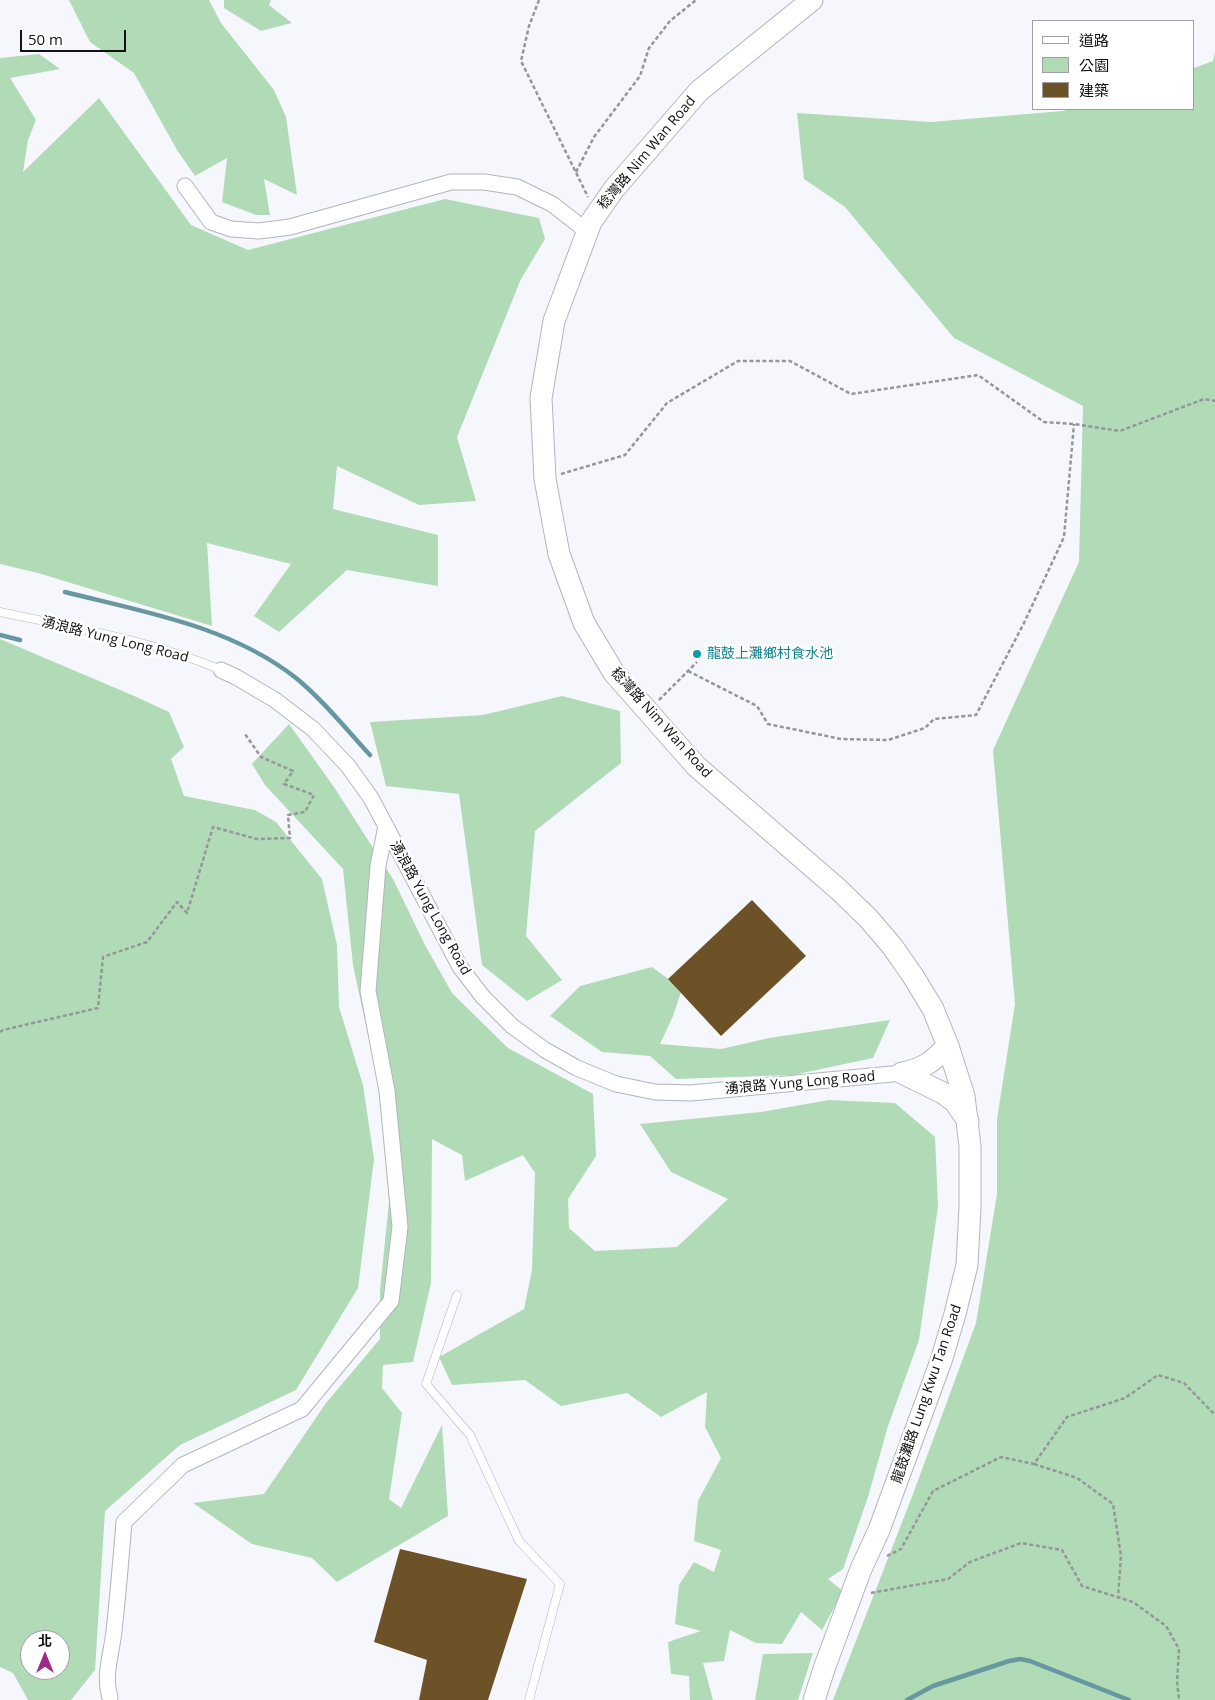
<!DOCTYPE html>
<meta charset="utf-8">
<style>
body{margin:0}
#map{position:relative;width:1215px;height:1700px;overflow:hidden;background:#f5f7fd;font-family:"Open Sans","Noto Sans TC",sans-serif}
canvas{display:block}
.legend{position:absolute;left:1032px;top:20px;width:162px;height:90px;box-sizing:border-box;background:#fff;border:1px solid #a0a0a1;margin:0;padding:6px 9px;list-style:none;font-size:15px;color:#121214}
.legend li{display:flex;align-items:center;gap:10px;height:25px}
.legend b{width:25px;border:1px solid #a0a0a1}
.north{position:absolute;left:20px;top:1630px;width:50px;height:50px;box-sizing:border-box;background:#fff;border:1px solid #a0a0a1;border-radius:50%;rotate:0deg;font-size:14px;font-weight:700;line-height:20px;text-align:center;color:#121214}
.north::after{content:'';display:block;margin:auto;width:18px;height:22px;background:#9f2b86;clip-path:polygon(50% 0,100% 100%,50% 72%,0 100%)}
.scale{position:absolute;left:20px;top:30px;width:106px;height:22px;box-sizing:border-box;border:2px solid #121214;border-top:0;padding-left:6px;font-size:15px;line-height:18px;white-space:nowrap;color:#121214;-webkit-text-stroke:4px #fff;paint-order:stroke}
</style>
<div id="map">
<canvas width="1215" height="1700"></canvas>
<ul class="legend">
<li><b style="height:6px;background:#fff"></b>道路</li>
<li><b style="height:14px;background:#b1dbb7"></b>公園</li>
<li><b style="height:14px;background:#6d5227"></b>建築</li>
</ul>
<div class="north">北</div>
<div class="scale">50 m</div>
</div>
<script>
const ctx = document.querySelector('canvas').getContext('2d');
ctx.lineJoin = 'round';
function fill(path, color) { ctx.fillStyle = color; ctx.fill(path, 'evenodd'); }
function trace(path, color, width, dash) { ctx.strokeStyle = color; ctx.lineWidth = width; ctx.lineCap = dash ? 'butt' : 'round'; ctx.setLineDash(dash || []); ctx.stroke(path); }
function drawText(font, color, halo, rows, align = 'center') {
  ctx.font = font + ' "Open Sans","Noto Sans TC",sans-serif'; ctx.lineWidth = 5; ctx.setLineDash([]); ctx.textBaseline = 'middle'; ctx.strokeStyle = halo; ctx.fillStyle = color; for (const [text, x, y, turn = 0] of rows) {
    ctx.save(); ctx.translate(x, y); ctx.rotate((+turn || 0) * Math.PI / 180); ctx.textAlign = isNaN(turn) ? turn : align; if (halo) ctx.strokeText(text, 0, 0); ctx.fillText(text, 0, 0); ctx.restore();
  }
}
fill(new Path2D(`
 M69 0H209L221 23 274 90 286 117 297 195 264 179 270 215H256L222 202 227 158 195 176 177 150 134 73 90 42Z
 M224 0H271L269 5 292 23 261 31 224 8Z
 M1215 52V1700H833L913 1494 976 1323 997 1194V1119L1015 1004 993 750 1079 562 1083 406 954 338 845 207 804 179 797 113 931 122 1063 111 1071 109H1194V68L1213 61Z
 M39 54 60 69 10 78 36 120 28 140 23 172 99 98 191 225 248 250 445 199 539 218 545 239 521 279 457 437 476 501 419 505 337 466 333 509 438 535V586L347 570 279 632 254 616 291 564 207 543 212 626 38 573 0 564V58Z
 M0 639 132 695 169 712 184 747 171 759 184 796 255 810 276 822 322 879 337 945 339 1007 363 1085 374 1159 358 1288 296 1390 180 1445 105 1511 95 1670 71 1700H28L13 1673 0 1667ZM30 1640H60V1670H30Z
 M562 696 620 711 621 763 535 831 526 936 562 980 527 1001 482 965 459 794 386 786 370 722 483 715Z
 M289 724 334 787 393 879 425 945 452 993 508 1048 593 1094 596 1156 568 1199 569 1228 595 1251 677 1247 728 1199 671 1172 640 1124 761 1112 829 1100 895 1103 935 1137 938 1206 919 1340 888 1426 868 1497 843 1569 828 1579 843 1591 822 1630 801 1612 782 1644 756 1643 730 1630 724 1661 703 1663 713 1700H690L689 1676 671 1674 668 1642 701 1631 675 1624 679 1585 694 1562 714 1572 721 1550 694 1541 698 1501 721 1458 705 1427 707 1392 661 1417 627 1393 561 1406 525 1380 452 1385 439 1357 524 1309 532 1270 535 1173 523 1155 465 1181 462 1155 432 1139 431 1283 413 1362 383 1365 382 1388 402 1413 389 1499 401 1508 442 1425 448 1516 337 1582 312 1558 252 1544 193 1503 264 1494 326 1403 380 1339V1290L389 1202 381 1096 353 965 343 869 265 785 252 764Z
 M652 967 682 989 673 1016 660 1044 721 1049 769 1038 890 1020 873 1058 793 1075 676 1079 650 1056 602 1052 550 1016 580 986Z
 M813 1653 798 1700H755L763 1654Z`), '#b1dbb7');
trace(new Path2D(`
 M65 592C144 612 230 626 296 678 323 700 346 729 370 755
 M0 635 20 640
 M907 1700 933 1686 1009 1661 1020 1659 1030 1661 1129 1700`), '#6797a0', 4.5);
fill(new Path2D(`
 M752 900 806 956 721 1036 668 979Z
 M400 1549 527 1579 488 1700H419L427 1660 374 1642Z`), '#6d5227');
const lane = new Path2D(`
 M0 612C74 628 151 640 221 670
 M457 1295 426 1384 470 1435 519 1541 560 1584 529 1700`);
const street = new Path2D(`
 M185 186 211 222 231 229 259 231 290 227 451 182H484L517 187 552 204 588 232
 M221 670 236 677 275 700 313 729 348 766 371 798 460 967 483 997 512 1026 545 1050 577 1068 616 1084 655 1092 691 1093 902 1073
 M110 1697C103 1676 112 1652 114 1631 118 1595 121 1559 124 1522L183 1465 302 1409 391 1301 400 1227 387 1091 368 991 378 866 386 826`);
const secondary = new Path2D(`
 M812 0 699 91 614 189 591 222 554 321 541 398 545 479 559 554 584 623 614 673 696 766 838 889 868 918 892 946 913 976 933 1009 948 1046 964 1096 970 1146V1207L967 1265 955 1314 941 1361 879 1530 861 1569 825 1666 814 1700
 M902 1073 943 1093 955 1102 968 1121
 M902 1073C924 1069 933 1061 948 1046`);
trace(lane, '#b2b5ba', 9);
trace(street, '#b2b5ba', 17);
trace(secondary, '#b2b5ba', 23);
trace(new Path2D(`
 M539 0 529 26 521 61 588 197
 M576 172 594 137 640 76 649 48 670 21 696 0
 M561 474 625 455 667 403 738 361H790L851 394 978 375 1044 422 1074 424 1120 431 1204 399 1215 401
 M688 671 757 706 768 724 841 739 888 740 925 728 934 719 976 715 1024 623 1064 537 1074 424
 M659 700 697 662
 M0 1032 3 1030 98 1008 103 957 147 942 177 902 187 913 213 827 257 839 290 838 288 815 305 812 314 795 284 784 293 771 261 757 245 734
 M1034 1464 1077 1478 1113 1504 1121 1556 1118 1597
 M887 1556 901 1549 933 1491 1001 1457 1034 1464 1067 1417 1125 1398 1158 1375 1184 1383 1215 1415
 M871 1593 948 1579 970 1562 1021 1543 1062 1550 1082 1586 1133 1602 1166 1626 1179 1649 1177 1681 1179 1700`), '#95969a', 2.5, [4, 2.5]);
trace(lane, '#fff', 8);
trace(street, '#fff', 15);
trace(secondary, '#fff', 21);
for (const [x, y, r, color] of [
 [697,654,5,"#0f9aa8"]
]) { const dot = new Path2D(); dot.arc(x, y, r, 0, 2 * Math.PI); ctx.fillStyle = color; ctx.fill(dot); trace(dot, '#fff', 2); }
drawText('14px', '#121214', '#fff', [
 ["稔灣路 Nim Wan Road",647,153,-50],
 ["湧浪路 Yung Long Road",115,640,14],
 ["稔灣路 Nim Wan Road",661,723,48],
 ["湧浪路 Yung Long Road",430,908,61],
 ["湧浪路 Yung Long Road",800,1083,-5],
 ["龍鼓灘路 Lung Kwu Tan Road",927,1394,-71]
]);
drawText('14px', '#0d838f', '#fff', [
 ["龍鼓上灘鄉村食水池",707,654]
], 'left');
</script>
